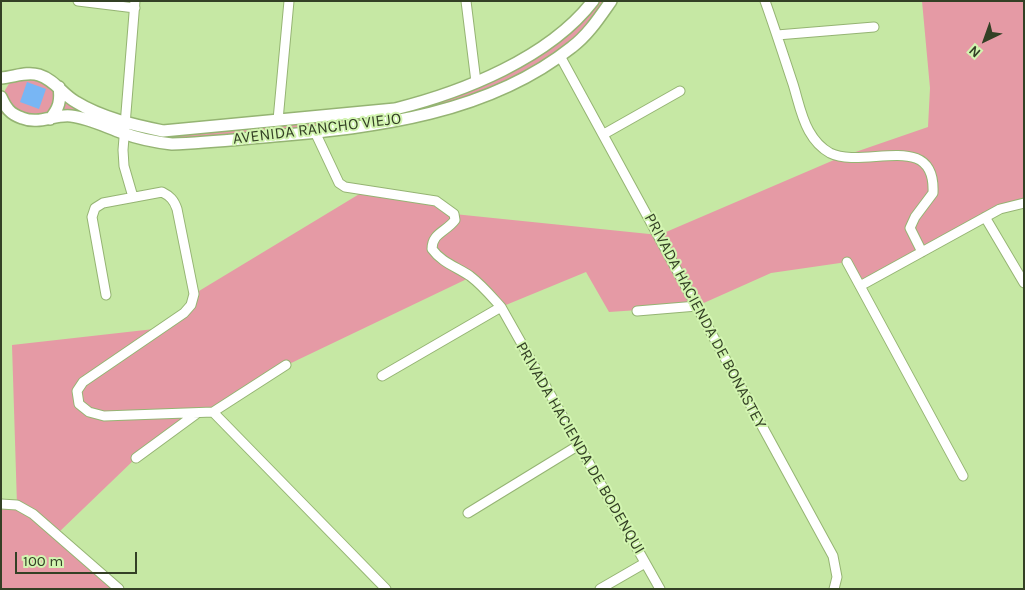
<!DOCTYPE html>
<style>
body{margin:0}
#map{position:relative;width:1025px;height:590px;overflow:hidden;background:#c6e8a4;font-family:Karla,sans-serif}
canvas{display:block}
.frame{position:absolute;inset:0;border:2px solid #334025;pointer-events:none}
.north{position:absolute;left:960px;top:15px;width:50px;height:50px;-webkit-text-stroke:4px #d3f5b1;paint-order:stroke;rotate:222deg;font-size:14px;font-weight:700;line-height:20px;text-align:center;color:#334025}
.north::after{content:'';display:block;margin:auto;width:18px;height:22px;background:#334025;clip-path:polygon(50% 0,100% 100%,50% 72%,0 100%)}
.scale{position:absolute;left:15px;top:552px;width:122px;height:22px;box-sizing:border-box;border:2px solid #334025;border-top:0;padding-left:6px;font-size:15px;line-height:18px;white-space:nowrap;color:#334025;-webkit-text-stroke:4px #d3f5b1;paint-order:stroke}
</style>
<div id="map">
<canvas width="1025" height="590"></canvas>
<div class="frame"></div>
<div class="north">N</div>
<div class="scale">100 m</div>
</div>
<script>
const ctx = document.querySelector('canvas').getContext('2d');
ctx.lineJoin = 'round';
function fill(path, color) { ctx.fillStyle = color; ctx.fill(path, 'evenodd'); }
function trace(path, color, width, dash) { ctx.strokeStyle = color; ctx.lineWidth = width; ctx.lineCap = dash ? 'butt' : 'round'; ctx.setLineDash(dash || []); ctx.stroke(path); }
function drawText(font, color, halo, rows, align = 'center') {
  ctx.font = font + ' Karla,sans-serif'; ctx.lineWidth = 4; ctx.setLineDash([]); ctx.textBaseline = 'middle'; ctx.strokeStyle = halo; ctx.fillStyle = color; for (const [text, x, y, turn = 0] of rows) {
    ctx.save(); ctx.translate(x, y); ctx.rotate((+turn || 0) * Math.PI / 180); ctx.textAlign = isNaN(turn) ? turn : align; if (halo) ctx.strokeText(text, 0, 0); ctx.fillText(text, 0, 0); ctx.restore();
  }
}
fill(new Path2D(`
 M593 1H611L585 36 535 71 431 114 172 144 81 117 50 119 1 114V97L13 77 50 80 74 101 163 131 395 109 527 56Z
 M922 1H1024V203L1012 205 860 286 847 262 771 273 697 306 609 312 586 272 501 307 471 277 287 365 213 412 196 414 136 458 57 534 119 589H1V510L17 505 12 345 163 328 184 313 194 294 366 190 436 201 454 214 659 235 841 157 928 127 930 88Z`), '#e59aa5');
fill(new Path2D(`
 M27 82 46 89 39 109 20 102Z`), '#78b6f4');
const minor = new Path2D(`
 M78 1 135 8
 M466 1 476 82
 M765 1C775 29 784 57 793 84 798 100 801 117 809 131 814 140 821 148 830 153 864 170 936 129 933 193L915 217 910 228 922 252
 M777 35 874 27
 M560 56 833 556 837 577 834 589
 M278 120 289 1
 M315 132 339 183 345 187 436 201 454 214 455 220C446 232 432 233 432 249 442 263 457 267 470 276 482 285 491 296 501 307L660 589
 M604 134 680 91
 M133 197 124 166 123 150 135 1
 M985 217 1024 283
 M847 262 963 476
 M860 286 1000 209 1024 203
 M106 295 92 217 95 208 103 203 162 192C170 196 174 200 177 209L194 294 191 305 184 313 83 382 77 391 79 404 89 412 104 416 213 412 386 589
 M637 311 697 306
 M382 376 501 307
 M213 412 286 365
 M136 458 196 414
 M1 504 17 505 33 514 119 589
 M468 513 579 445
 M600 589 645 563`);
const tertiary = new Path2D(`
 M1 78C14 77 27 71 39 75 55 80 62 94 76 102 102 118 134 125 163 131L395 109C463 92 549 58 593 1
 M1 97C6 108 10 114 22 118 39 125 54 114 71 116 89 118 106 127 123 133 139 139 155 142 172 144 206 143 240 139 274 136 377 127 488 114 572 47 588 35 599 18 611 1
 M50 119C59 108 61 101 59 87`);
trace(minor, '#95b473', 11);
trace(tertiary, '#95b473', 14);
trace(minor, '#fff', 9);
trace(tertiary, '#fff', 11);
drawText('16px', '#334025', '#d3f5b1', [
 ["AVENIDA RANCHO VIEJO",317,129,-7],
 ["PRIVADA HACIENDA DE BONASTEY",705,321,62],
 ["PRIVADA HACIENDA DE BODENQUI",580,448,60]
]);
</script>
